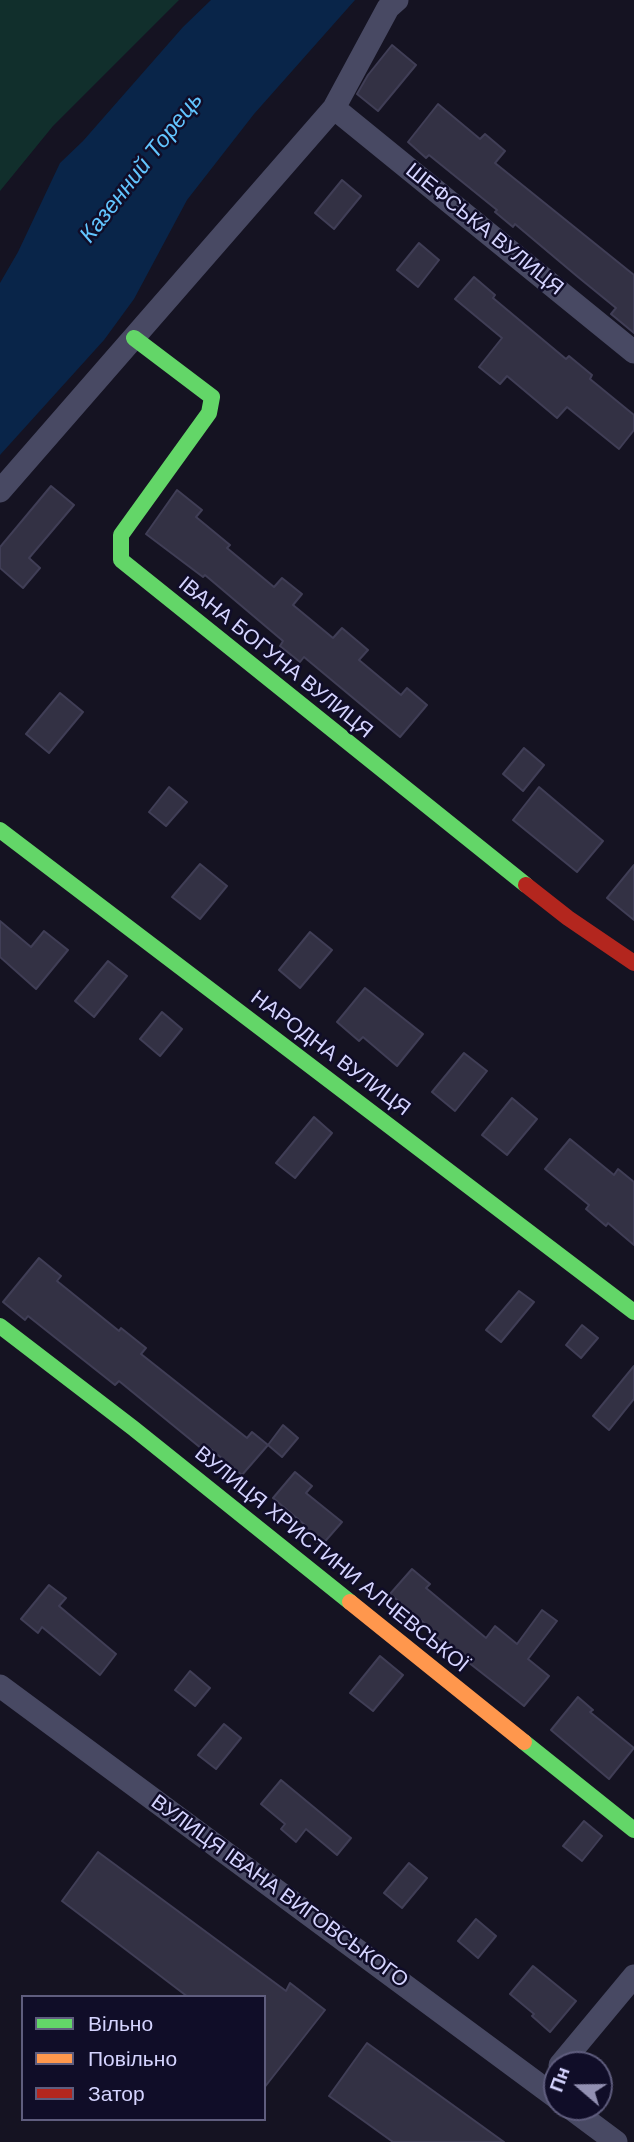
<!DOCTYPE html>
<meta charset="utf-8">
<style>
body{margin:0}
#map{position:relative;width:634px;height:2142px;overflow:hidden;background:#151322;font-family:"DM Sans",sans-serif}
canvas{display:block}
.legend{position:absolute;left:21px;top:1995px;width:245px;height:126px;box-sizing:border-box;background:#100d28;border:2px solid #5f5d7e;margin:0;padding:9px 12px;list-style:none;font-size:21px;color:#d5d4ff}
.legend li{display:flex;align-items:center;gap:14px;height:35px}
.legend b{width:35px;border:2px solid #5f5d7e}
.north{position:absolute;left:543px;top:2051px;width:70px;height:70px;box-sizing:border-box;background:#100d28;border:2px solid #5f5d7e;border-radius:50%;rotate:290deg;font-size:19px;font-weight:700;line-height:28px;text-align:center;color:#d5d4ff}
.north::after{content:'';display:block;margin:auto;width:24px;height:32px;background:#9290b2;clip-path:polygon(50% 0,100% 100%,50% 72%,0 100%)}
</style>
<div id="map">
<canvas width="634" height="2142"></canvas>
<ul class="legend">
<li><b style="height:9px;background:#63d668"></b>Вільно</li>
<li><b style="height:9px;background:#ff974d"></b>Повільно</li>
<li><b style="height:9px;background:#b3261e"></b>Затор</li>
</ul>
<div class="north">Пн</div>
</div>
<script>
const ctx = document.querySelector('canvas').getContext('2d');
ctx.lineJoin = 'round';
function fill(path, color) { ctx.fillStyle = color; ctx.fill(path, 'evenodd'); }
function trace(path, color, width, dash) { ctx.strokeStyle = color; ctx.lineWidth = width; ctx.lineCap = dash ? 'butt' : 'round'; ctx.setLineDash(dash || []); ctx.stroke(path); }
function drawText(font, color, halo, rows, align = 'center') {
  ctx.font = font + ' "DM Sans",sans-serif'; ctx.lineWidth = 5; ctx.setLineDash([]); ctx.textBaseline = 'middle'; ctx.strokeStyle = halo; ctx.fillStyle = color; for (const [text, x, y, turn = 0] of rows) {
    ctx.save(); ctx.translate(x, y); ctx.rotate((+turn || 0) * Math.PI / 180); ctx.textAlign = isNaN(turn) ? turn : align; if (halo) ctx.strokeText(text, 0, 0); ctx.fillText(text, 0, 0); ctx.restore();
  }
}
fill(new Path2D(`
 M0 0H179L53 126 0 191Z`), '#112f2c');
fill(new Path2D(`
 M211 0H355L254 114 187 200 134 299 104 340 0 455V283L18 252 60 163 83 141 183 27Z`), '#092549');
const building = new Path2D(`
 M392 45 416 65 378 111 357 94 368 75Z
 M438 104 480 139 485 134 505 151 495 163 634 275V333L611 314 616 308 578 277 515 224 513 227 495 212 497 210 429 155 426 158 408 142Z
 M342 180 361 196 334 229 315 213Z
 M419 243 439 260 418 287 397 270Z
 M474 277 495 295 493 298 566 359 569 356 592 375 590 379 634 415V430L619 449 567 407 557 418 507 376 500 384 479 367 502 338 455 299Z
 M51 486 74 505 29 558 40 568 23 588 0 568V547Z
 M177 490 202 510 196 517 230 545 227 548 274 587 282 578 302 594 293 605 333 638 342 628 368 650 359 660 401 695 407 688 427 705 400 737 304 657 300 662 280 646 283 641 205 575 203 577 146 534Z
 M60 693 83 712 49 753 26 734Z
 M524 748 544 765 523 791 503 774Z
 M169 787 187 802 166 826 149 812Z
 M539 787 603 841 577 872 513 820Z
 M200 864 227 886 200 919 172 897Z
 M634 865V920L607 898Z
 M0 921 31 947 44 931 68 950 36 989 0 957Z
 M310 932 332 950 300 988 279 970Z
 M108 961 127 976 94 1017 75 1001Z
 M365 988 423 1034 397 1066 363 1037 359 1041 337 1022Z
 M162 1012 182 1029 160 1056 140 1039Z
 M464 1053 487 1071 455 1111 432 1092Z
 M512 1098 537 1119 507 1155 482 1135Z
 M314 1117 332 1133 295 1178 276 1163Z
 M570 1139 614 1175 618 1169 634 1182V1245L608 1223 606 1226 586 1209 589 1205 545 1169Z
 M39 1258 61 1276 57 1281 119 1331 121 1328 146 1348 141 1354 247 1438 252 1432 268 1445 242 1475 206 1445 202 1449 119 1381 115 1385 28 1316 25 1320 3 1302Z
 M519 1291 534 1302 501 1342 486 1330Z
 M582 1325 598 1338 581 1358 566 1345Z
 M634 1366V1399L609 1430 593 1416Z
 M283 1425 298 1438 282 1457 268 1445Z
 M295 1472 312 1486 306 1493 342 1522 321 1546 302 1529 305 1525 273 1498Z
 M412 1569 430 1584 426 1588 486 1638 495 1626 517 1644 542 1610 557 1621 528 1659 549 1676 524 1706 445 1644 427 1629 429 1627 390 1594Z
 M49 1585 66 1598 59 1606 116 1654 100 1675 42 1627 38 1633 21 1619Z
 M380 1656 403 1675 373 1711 350 1693Z
 M190 1671 210 1688 195 1706 175 1690Z
 M578 1697 593 1710 590 1712 634 1748 609 1779 551 1730Z
 M224 1724 241 1738 216 1769 198 1755Z
 M281 1780 351 1838 337 1855 306 1829 296 1842 281 1829 285 1824 261 1804Z
 M584 1821 602 1836 582 1861 563 1846Z
 M98 1852 286 1991 290 1983 325 2010 264 2088V1997H188L62 1901Z
 M409 1863 427 1878 402 1908 384 1893Z
 M476 1919 496 1936 478 1958 458 1941Z
 M533 1966 576 2001 550 2032 532 2016 534 2014 510 1994Z
 M367 2043 504 2142H393L329 2096Z`);
fill(building, '#333144');
trace(building, '#403e56', 2);
trace(new Path2D(`
 M334 108 634 352
 M0 491 334 108 388 8 397 0
 M0 1686 557 2098
 M560 2065 634 1976
 M569 2107 616 2142`), '#484963', 23);
trace(new Path2D(`
 M134 338 212 397 209 413 121 535V560L526 885
 M0 830 634 1312
 M0 1326 133 1428 350 1602
 M524 1742 634 1830`), '#63d668', 16);
trace(new Path2D(`
 M350 1602 524 1742`), '#ff974d', 16);
trace(new Path2D(`
 M526 885 568 918 634 963`), '#b3261e', 16);
drawText('21px', '#d5d4ff', '#100d28', [
 ["ШЕФСЬКА ВУЛИЦЯ",484,230,39],
 ["ІВАНА БОГУНА ВУЛИЦЯ",275,658,39],
 ["НАРОДНА ВУЛИЦЯ",330,1054,37],
 ["ВУЛИЦЯ ХРИСТИНИ АЛЧЕВСЬКОЇ",331,1560,39],
 ["ВУЛИЦЯ ІВАНА ВИГОВСЬКОГО",279,1892,36]
]);
drawText('italic 23px', '#62c5ff', '#100d28', [
 ["Казенний Торець",142,168,-52]
]);
</script>
